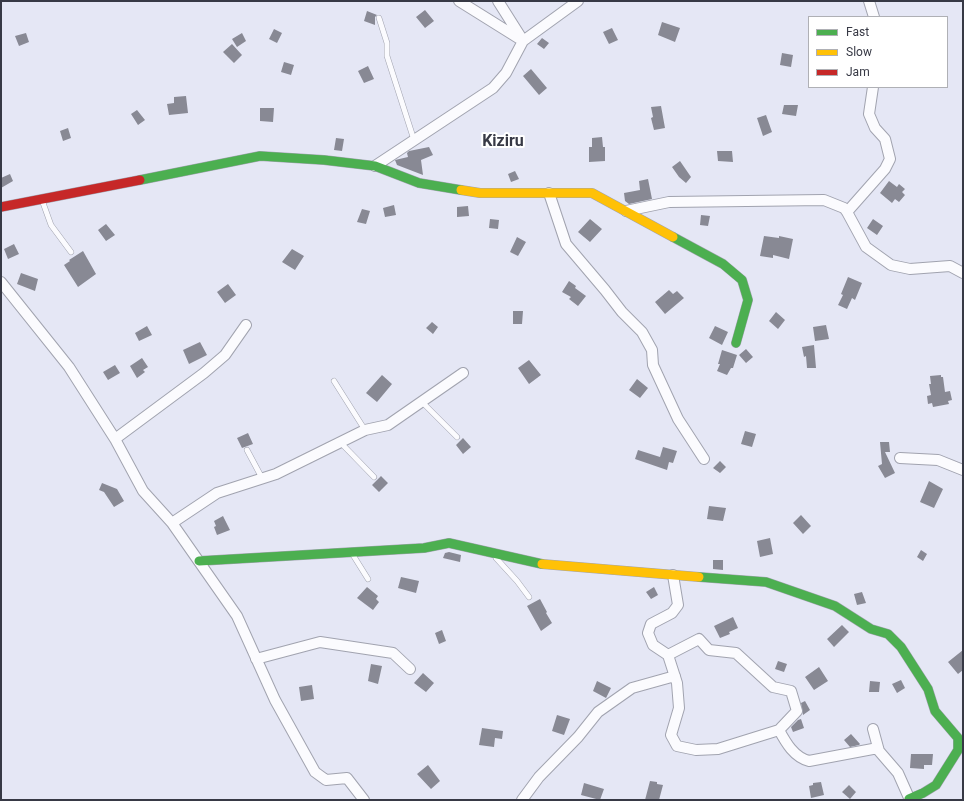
<!DOCTYPE html>
<style>
body{margin:0}
#map{position:relative;width:964px;height:801px;overflow:hidden;background:#e5e7f5;font-family:Roboto,sans-serif}
canvas{display:block}
.frame{position:absolute;inset:0;border:2px solid #373945;pointer-events:none}
.legend{position:absolute;left:808px;top:16px;width:140px;height:72px;box-sizing:border-box;background:#fff;border:1px solid #afb0b5;margin:0;padding:5px 7px;list-style:none;font-size:12px;color:#373945}
.legend li{display:flex;align-items:center;gap:8px;height:20px}
.legend b{width:20px;border:1px solid #afb0b5}
</style>
<div id="map">
<canvas width="964" height="801"></canvas>
<div class="frame"></div>
<ul class="legend">
<li><b style="height:5px;background:#4caf50"></b>Fast</li>
<li><b style="height:5px;background:#ffc107"></b>Slow</li>
<li><b style="height:5px;background:#c62828"></b>Jam</li>
</ul>
</div>
<script>
const ctx = document.querySelector('canvas').getContext('2d');
ctx.lineJoin = 'round';
function fill(path, color) { ctx.fillStyle = color; ctx.fill(path, 'evenodd'); }
function trace(path, color, width, dash) { ctx.strokeStyle = color; ctx.lineWidth = width; ctx.lineCap = dash ? 'butt' : 'round'; ctx.setLineDash(dash || []); ctx.stroke(path); }
function drawText(font, color, halo, rows, align = 'center') {
  ctx.font = font + ' Roboto,sans-serif'; ctx.lineWidth = 4; ctx.setLineDash([]); ctx.textBaseline = 'middle'; ctx.strokeStyle = halo; ctx.fillStyle = color; for (const [text, x, y, turn = 0] of rows) {
    ctx.save(); ctx.translate(x, y); ctx.rotate((+turn || 0) * Math.PI / 180); ctx.textAlign = isNaN(turn) ? turn : align; if (halo) ctx.strokeText(text, 0, 0); ctx.fillText(text, 0, 0); ctx.restore();
  }
}
fill(new Path2D(`
 M425 10 434 21 425 28 416 17Z
 M367 11 377 15 375 17V25L364 21Z
 M662 22 680 28 675 42 658 35Z
 M612 28 618 40 609 44 603 32Z
 M274 29 282 33 277 43 269 39Z
 M26 33 29 42 19 46 15 36Z
 M242 33 246 41 237 47 232 39Z
 M542 38 549 43 544 49 537 44Z
 M232 44 242 55 234 63 223 52Z
 M782 53 793 55 791 67 780 65Z
 M284 62 294 65 291 75 281 72Z
 M368 66 374 79 364 83 358 71Z
 M531 69 547 88 539 95 523 76Z
 M186 96 188 113 169 115 167 104 174 103V97Z
 M784 105H798L796 116 782 114Z
 M661 106 665 128 654 130 651 118 653 117 651 107Z
 M260 108H274L273 122 260 121Z
 M137 110 145 120 138 125 131 114Z
 M766 115 772 132 763 136 757 118Z
 M68 128 71 138 63 141 60 131Z
 M602 137 603 147H605V161L589 162V147H592V138Z
 M336 138 344 139 342 151 334 150Z
 M429 147 433 155 421 160 423 175 397 165 395 160 408 157 407 153 409 151Z
 M717 151H732L733 162 718 161Z
 M680 161 691 177 686 183 679 177 672 167Z
 M515 171 519 179 511 182 508 174Z
 M10 174 13 181 1 188V178Z
 M648 179 652 199 629 204 625 201 624 193 640 190 639 181Z
 M889 181 897 187 899 184 905 189 902 192 905 195 899 202 895 199 892 203 880 193Z
 M394 205 396 215 385 217 383 208Z
 M468 206 469 216 457 217V207Z
 M362 209 370 211 366 224 357 222Z
 M701 215 710 216 708 226 700 225Z
 M490 219 499 220 498 229 489 228Z
 M590 219 602 229 590 242 578 232Z
 M873 219 883 226 877 235 867 228Z
 M106 224 115 235 106 241 98 230Z
 M764 236 779 238V236L793 239 789 259 773 255V258L760 256Z
 M517 237 526 242 518 256 510 252Z
 M14 244 19 254 8 259 4 249Z
 M292 249 304 256 295 270 282 262Z
 M83 251 96 274 78 287 64 265 70 261 69 260Z
 M21 273 38 279 35 291 17 284Z
 M848 277 862 283 855 300 852 298 847 309 838 305 843 295 841 294Z
 M569 281 576 286 575 288 586 296 578 306 569 299 571 297 562 292Z
 M228 284 236 295 225 303 217 292Z
 M669 290 673 294 677 291 684 298 665 314 655 302Z
 M513 311H523L522 324H513Z
 M776 312 785 320 778 329 769 321Z
 M432 322 438 327 433 334 426 328Z
 M826 325 829 339 815 341 813 327Z
 M147 326 152 335 139 341 135 333Z
 M715 326 728 332 722 345 709 338Z
 M200 342 207 355 189 364 183 350Z
 M814 345 816 368H807L806 356 804 357 802 347Z
 M746 349 753 357 746 363 739 355Z
 M722 350 737 355 733 368H731L727 375 717 371 720 364H718Z
 M142 358 148 367 143 370 145 372 137 378 130 366Z
 M529 360 541 375 529 384 518 368Z
 M115 365 120 373 108 380 103 372Z
 M382 375 392 384 377 402 366 393Z
 M941 375V377H943L945 392 950 391 952 400 948 401 949 404 933 407 932 403 928 404 927 396 931 395 929 384H931L930 376Z
 M637 379 648 388 640 398 629 390Z
 M745 431 756 434 752 447 741 444Z
 M248 433 253 444 242 448 237 438Z
 M463 438 471 447 463 454 456 445Z
 M880 442H889L890 452H885L895 473 885 478 878 466 882 464Z
 M663 447 677 451 673 463 669 462 667 470 635 459 638 450 660 457Z
 M720 461 726 467 720 473 713 468Z
 M381 476 388 483 379 492 372 485Z
 M929 481 943 489 934 508 920 502Z
 M102 483 117 489 124 501 114 507 104 492 99 490Z
 M709 506 726 508 723 521 707 519Z
 M801 515 811 526 803 534 793 523Z
 M223 516 230 530 217 535 214 527 216 526 214 521Z
 M770 538 773 554 760 557 757 541Z
 M921 550 927 554 923 561 917 557Z
 M449 552 461 555 460 562 443 558 445 553Z
 M713 560H723V570L713 569Z
 M401 577 419 581 416 593 398 588Z
 M367 587 378 596 376 599 379 602 373 610 357 598Z
 M654 587 658 595 651 599 646 592Z
 M862 592 866 603 857 605 854 594Z
 M540 599 547 612 546 613 552 623 541 631 527 606Z
 M733 617 738 628 729 632 730 634 720 638 714 626Z
 M842 625 849 632 834 647 827 639Z
 M442 630 446 641 439 644 435 633Z
 M963 650V670L958 674 948 662Z
 M778 661 787 664 784 672 775 669Z
 M371 664 382 666 378 684 368 681Z
 M819 667 828 681 814 690 805 677Z
 M423 673 434 683 426 692 414 683Z
 M901 680 905 688 897 693 892 684Z
 M597 681 611 688 606 698 593 691Z
 M870 681 880 682 879 692H869Z
 M312 685 314 699 301 701 299 687Z
 M805 701 810 710 803 715 801 703Z
 M557 715 570 719 564 735 552 731Z
 M801 719 804 728 793 732 791 727 798 720Z
 M482 728 503 731 502 739 495 738 494 747 479 745Z
 M851 734 860 744 859 745 850 747 844 740Z
 M911 754H933L932 765H924V769L910 768Z
 M428 765 440 781 431 789 417 774Z
 M650 781 657 782V784L663 785 659 800H645Z
 M821 782 824 795 811 798 809 786 813 785V783Z
 M584 783 604 789 600 800 581 795Z
 M849 785 856 792 850 799 842 792Z`), '#888994');
const lane = new Path2D(`
 M379 18 387 43V56L414 140
 M42 200 51 225 71 252
 M334 381 365 430
 M422 402 457 437
 M340 442 374 477
 M247 450 262 478
 M353 555 368 579
 M496 558 517 581 529 597`);
const street = new Path2D(`
 M459 1 523 41
 M498 1 522 39
 M869 1 874 17
 M375 166 493 88 506 73 523 41 578 1
 M549 193 566 244 605 290 622 312 642 332 652 350 653 365 678 419 704 459
 M626 211 669 202 824 200 844 208 847 212 866 247 891 265 910 269 950 266 963 273
 M847 212 885 169 890 159 885 139 875 128 869 114 873 87
 M1 282 69 367 115 439 143 491 172 523 237 616 275 700 315 772 326 780 347 778 364 800
 M115 439 204 373 225 355 246 325
 M900 458 938 460 963 470
 M172 523 217 493 276 474 365 430 388 425 463 373
 M673 575 678 605 672 613 651 624 648 633 653 645 668 655 677 683 679 708 671 735 677 746 696 750 718 749 779 730C786 743 794 757 809 761L878 748
 M668 655 699 639 709 650 736 653 773 687 791 691 797 711 779 730
 M256 659 320 642 393 653 410 669
 M873 729 879 751 898 773 910 800
 M522 800 539 777 578 737 598 712 632 688 675 676`);
const fast = new Path2D(`
 M140 180 260 156 324 160 375 166 419 183 461 190
 M673 237 723 264 742 280 748 300 736 343
 M199 561 424 548 449 543 542 564
 M699 577 766 582 835 606 871 629 888 634 901 647 928 689 935 711 958 738V750L936 785 923 793 909 799`);
const slow = new Path2D(`
 M461 190 480 193H592L673 237
 M542 564 699 577`);
const jam = new Path2D(`
 M1 207 140 180`);
trace(lane, '#a1a3af', 6);
trace(street, '#a1a3af', 12);
trace(fast, '#a1a3af', 10);
trace(slow, '#a1a3af', 10);
trace(jam, '#a1a3af', 10);
trace(lane, '#fbfbfe', 5);
trace(street, '#fbfbfe', 10);
trace(fast, '#4caf50', 9);
trace(slow, '#ffc107', 9);
trace(jam, '#c62828', 9);
drawText('bold 16px', '#373945', '#fff', [
 ["Kiziru",503,142]
]);
</script>
